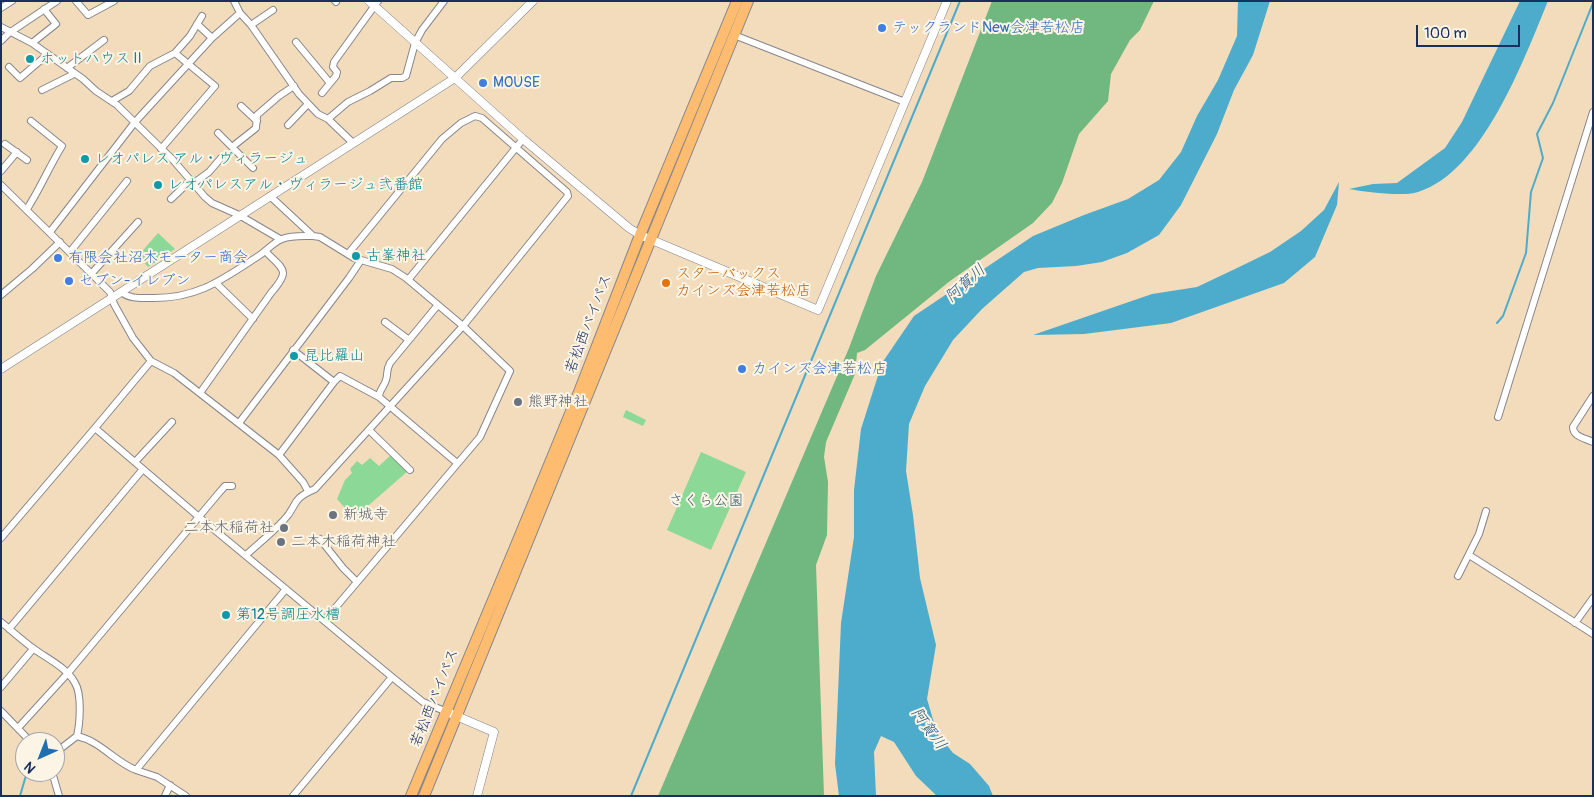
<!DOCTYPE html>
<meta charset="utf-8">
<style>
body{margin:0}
#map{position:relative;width:1594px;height:797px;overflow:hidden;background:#f2dcbc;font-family:Pangolin,sans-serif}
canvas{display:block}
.frame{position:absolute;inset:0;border:2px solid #1b2f5e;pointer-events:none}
.north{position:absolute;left:15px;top:732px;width:50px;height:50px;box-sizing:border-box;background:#fcf5e5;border:1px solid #a2a6af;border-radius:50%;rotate:224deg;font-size:14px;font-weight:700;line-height:20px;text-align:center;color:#1b2f5e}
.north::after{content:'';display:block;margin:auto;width:18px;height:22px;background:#1f6fb2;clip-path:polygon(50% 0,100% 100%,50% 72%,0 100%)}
.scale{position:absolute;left:1416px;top:25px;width:104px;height:22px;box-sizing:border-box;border:2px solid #1b2f5e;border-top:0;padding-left:6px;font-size:15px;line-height:18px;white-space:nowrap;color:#1b2f5e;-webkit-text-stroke:4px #fcf5e5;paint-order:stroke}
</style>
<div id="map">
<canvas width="1594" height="797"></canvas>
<div class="frame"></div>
<div class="north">N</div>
<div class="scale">100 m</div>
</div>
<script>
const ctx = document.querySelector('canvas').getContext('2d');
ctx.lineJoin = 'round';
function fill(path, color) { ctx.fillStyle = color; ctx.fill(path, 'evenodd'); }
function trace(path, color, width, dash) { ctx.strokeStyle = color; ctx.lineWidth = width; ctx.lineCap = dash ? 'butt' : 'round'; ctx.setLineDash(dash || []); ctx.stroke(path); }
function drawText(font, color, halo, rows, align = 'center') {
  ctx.font = font + ' Pangolin,"Klee One",sans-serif'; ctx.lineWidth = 4; ctx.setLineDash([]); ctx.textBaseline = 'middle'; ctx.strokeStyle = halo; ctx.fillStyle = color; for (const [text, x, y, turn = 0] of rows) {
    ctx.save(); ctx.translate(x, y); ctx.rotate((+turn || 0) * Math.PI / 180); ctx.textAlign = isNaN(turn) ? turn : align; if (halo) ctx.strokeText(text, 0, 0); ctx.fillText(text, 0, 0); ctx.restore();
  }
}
fill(new Path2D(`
 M158 233 175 249 148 267 138 256Z
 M626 410 646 420 643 426 623 417Z
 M701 452 746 472 711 550 667 530Z
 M392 454 408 471 354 518 337 499 345 480 352 473 350 469 357 461 362 465 370 458 379 466Z`), '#8bd897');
fill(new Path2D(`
 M992 1H1154L1140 30 1130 40 1111 74 1108 101 1079 134 1062 183 1052 203 1033 223 950 281 865 350 857 353 855 374 826 442 824 457 828 482 827 535 816 565 824 796H658L849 348 876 276 922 182Z`), '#70b880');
fill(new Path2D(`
 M1238 1H1270L1253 55 1234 90 1217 134 1181 205 1159 235 1127 253 1102 262 1076 266 1038 268 1024 272 982 309 953 340 925 386 909 424 906 471 913 515 920 578 936 645 927 699 937 733 953 753 970 764 989 786 993 796H937L916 776 894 742 881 736 874 752 876 796H839L835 764 841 623 854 537V490L861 429 882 363 914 316 1033 236 1084 215 1128 199 1159 180 1181 152 1197 116 1218 80 1237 36Z
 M1520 1H1548C1524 59 1483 172 1418 192 1403 197 1365 192 1349 189L1373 184 1397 183 1445 148 1462 122Z
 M1339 182 1337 205 1315 257 1284 283 1171 323 1084 334 1033 335 1152 294 1197 287 1235 269 1270 252 1301 231 1324 210Z`), '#4daccc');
trace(new Path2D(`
 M1497 323 1503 316 1526 253 1531 192 1543 158 1537 134 1553 103 1593 3
 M20 796 27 772
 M631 796 960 1`), '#4daccc', 2);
const minor = new Path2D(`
 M76 1 88 15 114 1
 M234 1 240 13 251 25 299 94 318 114 328 119 353 143
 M335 1 336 2
 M1 8 12 1
 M197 24 212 38
 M251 25 273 10
 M1 27 32 43 83 79 96 91 117 105 173 160 205 197 212 203 239 215 280 239
 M734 35 905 102
 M1 41 9 33 57 1
 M296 42 330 83
 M32 43 56 24 44 9
 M9 67 20 78 48 54
 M67 68 104 40
 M42 90 74 74
 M322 93 336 76 337 72 333 67 334 62 378 1
 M112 101 129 91 150 66 175 53 190 36 202 16
 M241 106 257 121
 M328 119 348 102 370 91 391 78H402L406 76 415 43 422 30 444 1
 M288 125 308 104
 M218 133 253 168
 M5 144 27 160
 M232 147 256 128 257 115 279 96 294 86
 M161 149 215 86 175 53
 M1 171 17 152
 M194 183 209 172 221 158
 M1 185 110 292 114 304 133 338 151 361 174 373 279 455 303 482 308 491
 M270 196 313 236 320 237 354 258 392 269 406 278 463 326 510 371 480 437 325 620
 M171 199 191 180
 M27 209C40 189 49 167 62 146L31 121
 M50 232 135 122 212 38 240 13
 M70 252 127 181
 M92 273 138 222
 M408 280 523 139
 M217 284 253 319
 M121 292C130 299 140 298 151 298 198 299 223 279 260 255 267 250 274 242 282 239 292 235 302 236 313 236
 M1 295 32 269 60 242
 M437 306 390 363C386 370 388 374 386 380 384 387 379 390 379 397L457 463
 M385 322 409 340
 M293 350 334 382
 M151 361 95 428 199 517 392 677 423 702 447 712
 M200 393 271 293C291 270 284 270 265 251
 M1593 396 1573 427C1573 437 1585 438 1593 442
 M1498 417 1593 112
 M239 423 349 278 361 260
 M369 430 410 470
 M279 455 334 382 340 376 379 397
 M135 462 172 422
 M1 538 95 428
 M320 539 343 568 357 582
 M246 555C258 544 272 533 283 521 299 505 289 500 315 489L463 326 568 196 567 192 482 118 475 116 461 123 442 139 348 254
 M1469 555 1593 634
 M1458 576 1479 534 1486 511
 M1 622C12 631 23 641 34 649 48 659 67 668 75 683 82 694 80 723 77 736 100 741 115 762 136 770L286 589
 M1575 623 1593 598
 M9 629 143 469
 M1 687 33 649
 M1 711 31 742
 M18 728 68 673 218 494 225 486H232
 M55 753 77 736
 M136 770 157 777 186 796
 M52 772 59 796
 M165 796 170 785
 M293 796 392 677`);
const tertiary = new Path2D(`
 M369 1 523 139 629 228 640 235 818 310 947 1
 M1 369 455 78 533 1
 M447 712 494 732 477 796`);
const trunk = new Path2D(`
 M411 796 516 545 579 392 640 235 737 1
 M424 796 748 1`);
trace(minor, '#86868d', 8);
trace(tertiary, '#86868d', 9);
trace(trunk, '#86868d', 12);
trace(minor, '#fff', 6);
trace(tertiary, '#fff', 8);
trace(trunk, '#fdbc6f', 10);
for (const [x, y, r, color] of [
 [882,28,5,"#3f7fe0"],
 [30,59,5,"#0f9aa8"],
 [483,83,5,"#3f7fe0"],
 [85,159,5,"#0f9aa8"],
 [158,185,5,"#0f9aa8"],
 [356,256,5,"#0f9aa8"],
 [58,258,5,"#3f7fe0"],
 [69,281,5,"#3f7fe0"],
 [666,283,5,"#e8710a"],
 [294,356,5,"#0f9aa8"],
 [742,369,5,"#3f7fe0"],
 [518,402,5,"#6b7280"],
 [333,515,5,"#6b7280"],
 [284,528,5,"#6b7280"],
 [281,542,5,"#6b7280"],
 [226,615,5,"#0f9aa8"]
]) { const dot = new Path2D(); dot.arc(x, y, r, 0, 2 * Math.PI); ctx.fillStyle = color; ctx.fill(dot); trace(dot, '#fcf5e5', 2); }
drawText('15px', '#366cbe', '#fcf5e5', [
 ["テックランドNew会津若松店",892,28],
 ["MOUSE",493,83],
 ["有限会社沼木モーター商会",68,258],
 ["セブン-イレブン",79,281],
 ["カインズ会津若松店",752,369]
], 'left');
drawText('15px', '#0d838f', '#fcf5e5', [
 ["ホットハウス II",40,59],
 ["レオパレス アル・ヴィラージュ",95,159],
 ["レオパレスアル・ヴィラージュ弐番館",168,185],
 ["古峯神社",366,256],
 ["昆比羅山",304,356],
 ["第12号調圧水槽",236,615]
], 'left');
drawText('15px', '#c56008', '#fcf5e5', [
 ["スターバックス",676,274],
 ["カインズ会津若松店",676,291]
], 'left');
drawText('15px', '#1b2f5e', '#fcf5e5', [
 ["若松西バイパス",589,324,-69],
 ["若松西バイパス",435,698,-68]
]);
drawText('15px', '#5b616d', '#fcf5e5', [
 ["熊野神社",528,402],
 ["新城寺",343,515],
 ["二本木稲荷社",274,528,"right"],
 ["二本木稲荷神社",291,542]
], 'left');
drawText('15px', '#37596c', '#fcf5e5', [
 ["さくら公園",706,501]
]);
drawText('italic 16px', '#2c5b84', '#fcf5e5', [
 ["阿賀川",966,284,-42],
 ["阿賀川",928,729,54]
]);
</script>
